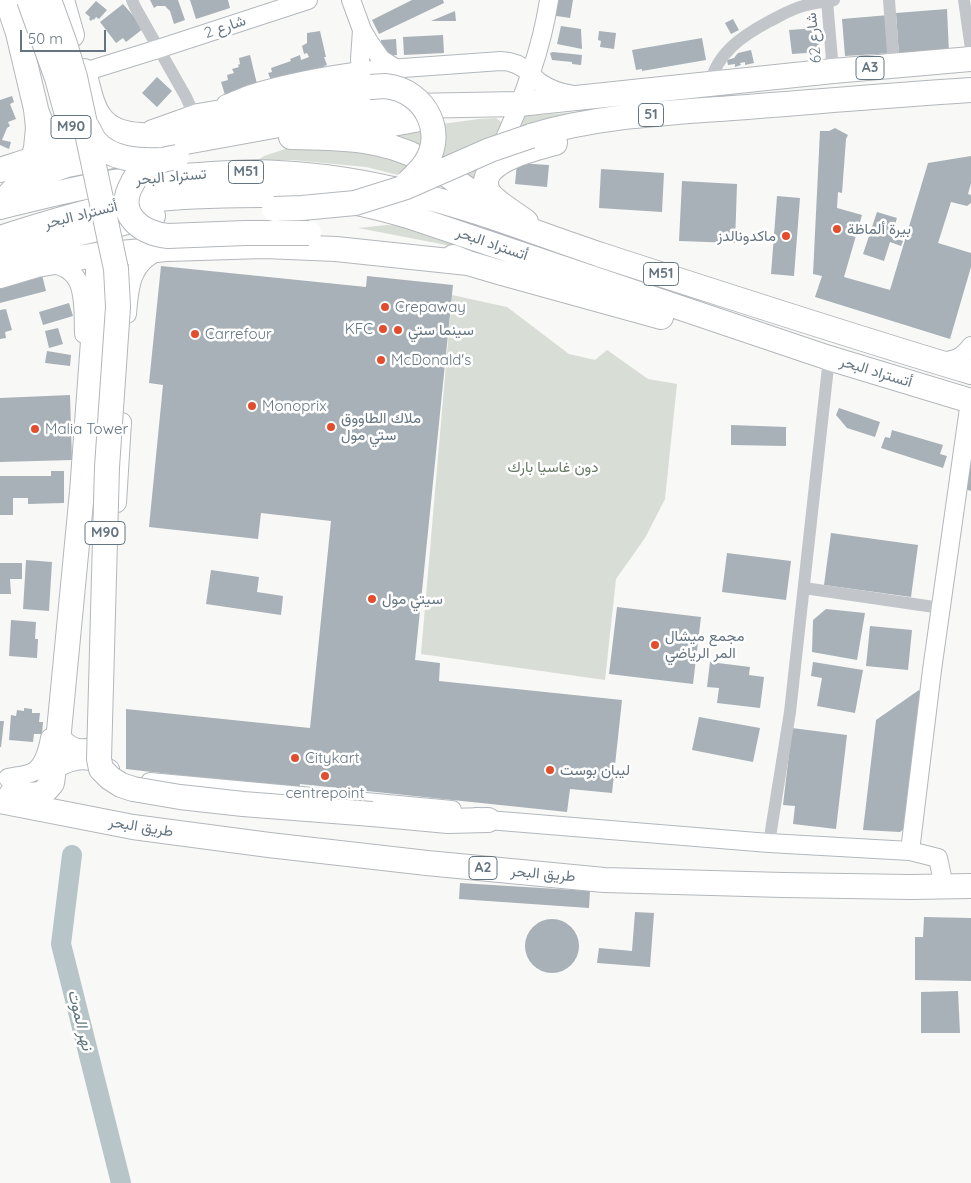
<!DOCTYPE html>
<meta charset="utf-8">
<style>
body{margin:0}
#map{position:relative;width:971px;height:1183px;overflow:hidden;background:#f8f8f6;font-family:Quicksand,sans-serif}
canvas{display:block}
.scale{position:absolute;left:20px;top:30px;width:86px;height:22px;box-sizing:border-box;border:2px solid #647581;border-top:0;padding-left:6px;font-size:15px;line-height:18px;white-space:nowrap;color:#647581;-webkit-text-stroke:4px #fff;paint-order:stroke}
</style>
<div id="map">
<canvas width="971" height="1183"></canvas>
<div class="scale">50 m</div>
</div>
<script>
const ctx = document.querySelector('canvas').getContext('2d');
ctx.lineJoin = 'round';
function fill(path, color) { ctx.fillStyle = color; ctx.fill(path, 'evenodd'); }
function trace(path, color, width, dash) { ctx.strokeStyle = color; ctx.lineWidth = width; ctx.lineCap = dash ? 'butt' : 'round'; ctx.setLineDash(dash || []); ctx.stroke(path); }
function drawText(font, color, halo, rows, align = 'center') {
  ctx.font = font + ' Quicksand,Vazirmatn,sans-serif'; ctx.lineWidth = 5; ctx.setLineDash([]); ctx.textBaseline = 'middle'; ctx.strokeStyle = halo; ctx.fillStyle = color; for (const [text, x, y, turn = 0] of rows) {
    ctx.save(); ctx.translate(x, y); ctx.rotate((+turn || 0) * Math.PI / 180); ctx.textAlign = isNaN(turn) ? turn : align; if (halo) ctx.strokeText(text, 0, 0); ctx.fillText(text, 0, 0); ctx.restore();
  }
}
fill(new Path2D(`
 M638 108 517 136 523 116Z
 M496 118 504 124 482 185 361 135 479 119Z
 M328 143 419 164 402 176 366 167 293 160H258L264 156 297 145Z
 M387 225 405 226 487 254 436 243 358 228Z
 M452 295 507 307 569 354 595 360 607 350 648 379 677 384 665 499 645 538 616 579 605 680 421 654Z`), '#d8ddd5');
trace(new Path2D(`
 M72 855 61 944 121 1183`), '#b7c5c8', 20);
fill(new Path2D(`
 M150 0H178L185 20 174 24 170 11 165 6H157L154 8Z
 M190 0H228L230 8 196 19Z
 M412 0H443L444 3 379 34 372 20Z
 M553 0H573L570 18 550 15Z
 M96 1 107 10 99 19 96 17 94 20 93 19 91 21 89 19 90 17 85 13Z
 M123 4 144 28 126 42 123 38 116 43 100 22Z
 M947 9 949 53 899 56 896 13Z
 M455 11 456 21H431Z
 M889 15 892 53 845 56 842 19Z
 M733 19 739 30 731 34 725 23Z
 M561 26 581 29 582 49 557 44Z
 M817 28 820 52 792 54 789 30Z
 M320 31 326 57H324L327 65 324 66 325 68 273 85 268 73 272 72 271 68 291 61 290 59 300 55 301 60 309 57 307 53 304 54 302 46 307 43V33Z
 M599 31 616 33 614 49 600 47 601 41 598 40Z
 M443 35 444 53 404 55 403 37Z
 M702 38 706 60 642 71V69L636 70 632 50Z
 M396 39 397 55 382 56 381 40Z
 M751 50 754 63 745 65V62L740 63 741 65 735 67V64L728 65 727 60 734 58 738 53Z
 M553 52 582 55 581 65 572 64V62L552 60 550 53Z
 M250 55 257 84 226 98 221 82 228 80 227 75 234 73 232 69 239 67 238 65 240 64 239 58Z
 M157 77 172 91 157 107 142 93Z
 M12 96 14 102 10 104 16 119 8 122 10 126 7 128 2 140 11 142 9 149 0 145V100Z
 M835 128 848 135 846 139 842 193 838 192 837 208 862 215 844 277 890 290 928 163 971 156V183L968 194 971 195V203L967 206 951 202 938 243 971 253V267L950 339 815 297 822 276 813 274 820 131H829Z
 M517 163 549 165 547 187 515 184Z
 M601 169 664 173 662 212 599 208Z
 M682 181 737 184 735 243 679 241Z
 M777 196 800 198 794 276 771 274Z
 M877 212 897 218 891 237 903 241 901 246 890 242 884 261 863 254Z
 M161 266 366 287 367 276 453 285 415 660 440 663 439 681 622 700 612 793 570 789 567 812 300 784 299 789 126 769V709L310 728 331 521 261 513 258 539 149 527 163 385 149 383Z
 M42 275 46 291 0 303V286Z
 M69 303 73 316 43 325 39 312Z
 M6 309 12 330 5 332 6 338 0 339V310Z
 M58 328 63 344 49 348 45 331Z
 M47 351 71 355 70 366 45 363Z
 M70 395 72 460 0 462V398Z
 M839 408 880 422 875 437 847 428 836 415Z
 M731 425 786 427V446L731 445Z
 M892 430 943 445 940 454 947 456 943 468 881 448 885 437 890 438Z
 M970 462H971V491L965 489Z
 M51 471H64V503L28 504V498H13V515H0V476H51Z
 M831 533 918 545 911 597 824 585Z
 M727 553 791 561 786 600 722 592Z
 M26 560 52 562 49 611 23 609Z
 M0 563H22V579H10L11 594H0Z
 M211 570 259 577 257 592 283 596 281 615 206 604Z
 M617 607 701 617 693 684 609 674Z
 M826 609 865 613 857 660 812 652 813 620Z
 M11 620 36 622 35 639H38L37 658 9 656Z
 M870 626 912 630 908 670 866 666Z
 M710 662 750 667 749 675 764 677 760 708 717 703 719 688 707 687Z
 M813 662 863 670 855 713 817 706 822 678 811 676Z
 M919 690 923 693 908 826 900 832 863 830 876 720Z
 M24 708 32 709V713H40L39 722H43L42 734H34L33 742 9 740 11 715 16 716 17 710 24 711Z
 M699 717 760 728 753 762 692 750Z
 M0 721H4L1 747H0Z
 M792 728 847 735 836 829 793 824 795 806 783 805Z
 M460 883 590 891 589 908 459 899Z
 M635 912 654 913 650 967 597 963 599 948 632 951Z
 M924 917 971 918V981L915 980V937H923Z
 M525 946a27 27 0 1 1 54 0a27 27 0 1 1-54 0Z
 M958 991 960 1033H921V992Z`), '#a8b1b7');
const secondary = new Path2D(`
 M351 0 362 30 369 42 381 59 395 68
 M361 71 360 59 362 30
 M84 72 158 49 308 0
 M226 104C234 101 243 97 251 94 287 83 324 76 361 71L501 61C512 61 522 66 530 73 533 76 535 79 539 82 549 89 560 93 573 95
 M498 153C521 105 541 53 549 0
 M50 264C88 267 83 305 84 334
 M127 314C129 287 131 261 160 251
 M940 362C955 360 961 359 971 346
 M117 503 122 422
 M59 731C66 749 86 754 100 741
 M46 775C68 760 85 754 110 769
 M8 778C16 776 28 776 35 771 44 764 48 749 50 738
 M150 782 452 810
 M477 817 488 820 769 843 910 851 938 858 944 886
 M910 851 932 670 970 401`);
const highway = new Path2D(`
 M7 0 18 33 36 109 38 128 36 148 34 156 22 169
 M62 0 72 35
 M84 71C93 107 96 133 141 135
 M36 110C39 118 41 125 47 131 65 147 93 130 87 107
 M345 130 387 125 420 119
 M153 132 198 116 370 87
 M531 136C596 116 665 113 733 108 812 102 892 95 971 90
 M291 137C335 138 381 137 421 159 433 166 446 174 457 182 471 191 484 202 499 209
 M0 170 31 160 67 152
 M0 206C5 200 10 192 16 188 31 177 50 171 67 165L158 147 345 113 373 109 408 106 519 104 833 71 971 59
 M0 207C37 198 75 188 113 182 141 178 170 177 199 175 225 173 252 171 279 173 324 175 370 183 414 194 477 209 538 234 601 255 724 295 847 335 971 372
 M526 222C517 215 495 202 489 193 471 162 537 148 555 143
 M0 238C37 226 75 214 113 206 144 199 177 197 208 196 247 195 287 194 326 198 354 201 381 208 408 216L829 358 971 401
 M453 257 468 263 502 273 661 317
 M0 258 80 233 153 216
 M0 276 37 265 96 255 167 249 264 246 336 249 468 263
 M12 793 31 795 40 794 44 792 52 783 59 731 82 492 99 259
 M0 801 133 827 269 845 427 863 604 880 783 885 910 887 971 886
 M372 814 448 821 488 820`);
trace(secondary, '#b2b8bd', 20);
trace(highway, '#b3b7bb', 26);
trace(new Path2D(`
 M132 0 135 7 186 97 195 117
 M889 0 894 66
 M964 0 971 49
 M827 1 833 71
 M710 84C717 53 742 36 768 22 780 16 791 9 803 6 813 3 824 2 834 0
 M804 588 941 608
 M769 843 790 712 829 358`), '#c2c6ca', 12);
trace(secondary, '#fff', 18);
trace(highway, '#fff', 24);
const highwayBridge = new Path2D(`
 M29 0 57 78 69 122
 M49 0 64 41 75 77 116 269 118 307 107 467 99 759 101 769 110 778 121 785 133 789 180 797 243 804 372 814
 M370 87C375 87 380 86 385 86 427 90 449 137 421 169 416 174 412 179 407 183
 M87 127C90 132 92 137 95 141 111 160 139 161 162 160
 M177 157C164 159 151 162 141 171 137 175 134 179 132 184 115 213 140 233 168 236L245 233H309
 M274 209 302 208 355 203 406 187 490 150 531 136`);
trace(highwayBridge, '#b3b7bb', 26, []);
trace(highwayBridge, '#fff', 24);
for (const [x, y, r, color] of [
 [837,229,5,"#e24e2d"],
 [786,236,5,"#e24e2d"],
 [385,307,5,"#e24e2d"],
 [383,329,5,"#e24e2d"],
 [398,330,5,"#e24e2d"],
 [195,334,5,"#e24e2d"],
 [381,360,5,"#e24e2d"],
 [252,406,5,"#e24e2d"],
 [331,427,5,"#e24e2d"],
 [35,429,5,"#e24e2d"],
 [372,599,5,"#e24e2d"],
 [655,645,5,"#e24e2d"],
 [295,758,5,"#e24e2d"],
 [550,770,5,"#e24e2d"],
 [325,776,5,"#e24e2d"]
]) { const dot = new Path2D(); dot.arc(x, y, r, 0, 2 * Math.PI); ctx.fillStyle = color; ctx.fill(dot); trace(dot, '#fff', 2); }
for (const [x, y, w] of [
 [870,68,28],
 [651,115,25],
 [71,127,40],
 [246,172,35],
 [661,274,35],
 [105,533,40],
 [483,868,28]
]) { const box = new Path2D(); box.roundRect(x - w / 2, y - 11.5, w, 23, 4); ctx.fillStyle = '#fff'; ctx.fill(box); trace(box, '#647581', 1); }
drawText('bold 14px', '#647581', null, [
 ["A3",870,68],
 ["51",651,115],
 ["M90",71,127],
 ["M51",246,172],
 ["M51",661,274],
 ["M90",105,533],
 ["A2",483,868]
]);
drawText('15px', '#647581', '#fff', [
 ["شارع 2",225,27,-19],
 ["شارع 62",814,38,-96],
 ["تستراد البحر",171,177,-5],
 ["أتستراد البحر",81,215,-14],
 ["أتستراد البحر",492,244,19],
 ["أتستراد البحر",876,372,17],
 ["طريق البحر",141,827,9],
 ["طريق البحر",543,874,5]
]);
drawText('15px', '#647581', '#fff', [
 ["بيرة ألماظة",847,229],
 ["ماكدونالدز",776,236,"right"],
 ["Crepaway",395,307],
 ["KFC",373,329,"right"],
 ["سينما ستي",408,330],
 ["Carrefour",205,334],
 ["McDonald's",391,360],
 ["Monoprix",262,406],
 ["ملاك الطاووق",341,418],
 ["ستي مول",341,435],
 ["Malia Tower",45,429],
 ["سيتي مول",382,599],
 ["مجمع ميشال",665,636],
 ["المر الرياضي",665,653],
 ["Citykart",305,758],
 ["ليبان بوست",560,770],
 ["centrepoint",325,793,"center"]
], 'left');
drawText('15px', '#677963', '#fff', [
 ["دون غاسيا بارك",553,467]
]);
drawText('italic 16px', '#5e757b', '#fff', [
 ["نهر الموت",80,1020,76]
]);
</script>
